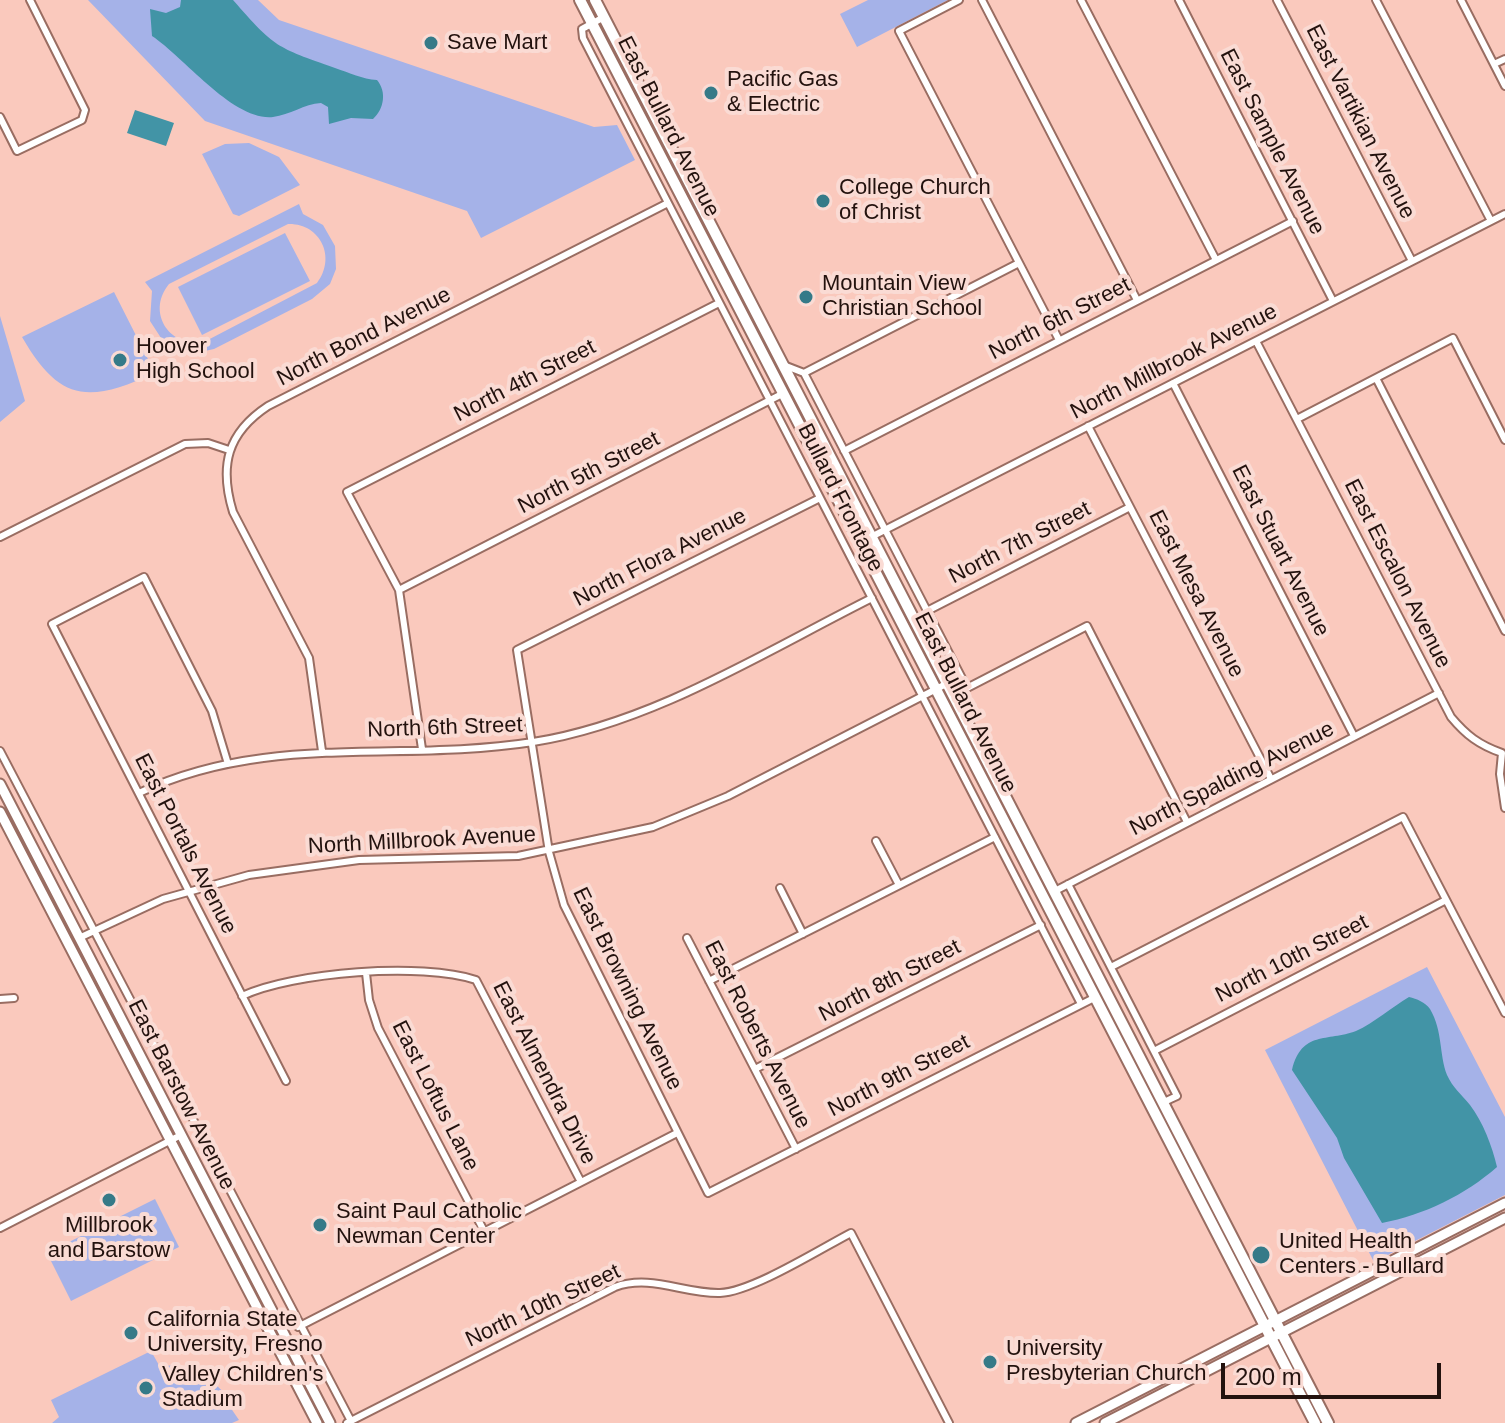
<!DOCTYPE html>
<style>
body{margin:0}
#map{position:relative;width:1505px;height:1423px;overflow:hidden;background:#fac9bd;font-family:Arial,sans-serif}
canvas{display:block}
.scale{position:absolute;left:1221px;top:1363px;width:220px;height:36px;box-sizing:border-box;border:4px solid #23120e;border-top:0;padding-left:10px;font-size:24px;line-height:28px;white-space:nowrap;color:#23120e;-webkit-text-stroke:6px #fadbd4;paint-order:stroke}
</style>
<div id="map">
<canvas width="1505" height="1423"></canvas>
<div class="scale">200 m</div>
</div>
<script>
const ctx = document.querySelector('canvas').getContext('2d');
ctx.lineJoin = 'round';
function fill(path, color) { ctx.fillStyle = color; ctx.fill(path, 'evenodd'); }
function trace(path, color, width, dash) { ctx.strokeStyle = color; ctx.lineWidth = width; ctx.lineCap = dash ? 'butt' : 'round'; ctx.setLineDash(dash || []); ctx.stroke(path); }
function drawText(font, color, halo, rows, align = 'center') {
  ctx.font = font + ' Arial,sans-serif'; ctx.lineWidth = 8; ctx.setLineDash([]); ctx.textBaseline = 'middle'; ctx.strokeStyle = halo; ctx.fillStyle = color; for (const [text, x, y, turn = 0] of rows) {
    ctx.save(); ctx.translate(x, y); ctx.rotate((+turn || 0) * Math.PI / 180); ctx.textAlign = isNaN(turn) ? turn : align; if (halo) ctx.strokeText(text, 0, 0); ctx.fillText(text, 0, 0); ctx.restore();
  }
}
fill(new Path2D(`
 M88 0H258L279 20 594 127 617 125 635 160 481 238 467 211 205 121Z
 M868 0H948L857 47 840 14Z
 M249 143 279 157 300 185 239 216 233 214 202 154 225 144Z
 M299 204 303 214 323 225 335 246 336 269 330 284 312 299 214 349 191 354 163 341 150 321 152 291 145 282ZM288 224C320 223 337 257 317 283L204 342C169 348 146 312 169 284Z
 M285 233 310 281 202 335 178 287Z
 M114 292 155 373C89 403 60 403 22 337Z
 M0 316 25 401 0 422Z
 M1427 967 1505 1117V1195L1374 1262 1265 1050Z
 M155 1199 179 1247 71 1301 47 1253Z
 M151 1351 160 1367 179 1364V1368C203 1367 214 1384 232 1400L228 1404 239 1420 232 1423H52L59 1417 51 1400Z`), '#a5b2e8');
fill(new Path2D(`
 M181 0H233C275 48 276 47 335 68 350 73 362 79 377 80 387 92 384 109 373 119L351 118 329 124 328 107 321 103C304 104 290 115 273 117 233 121 185 58 152 36L150 9 166 13 180 7Z
 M135 110 174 123 166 146 127 133Z
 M1409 997C1417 999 1425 1002 1430 1009 1443 1031 1439 1054 1447 1075 1453 1088 1461 1094 1470 1105 1483 1122 1492 1146 1497 1167 1465 1195 1424 1215 1382 1223L1344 1158 1337 1138 1292 1070C1302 1030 1327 1042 1356 1031 1374 1023 1392 1007 1409 997Z`), '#4294a6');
const minor = new Path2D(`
 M959 0 899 31 1059 340
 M982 0 1137 300
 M1081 0 1216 260
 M1179 0 1333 301
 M1277 0 1412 261
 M1376 0 1491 221
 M1461 0 1505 86
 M604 17 582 29 583 38 1081 1004
 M1494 64 1505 59
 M0 117 17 151 82 120 85 110 30 0
 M1256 341 1451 717C1466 735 1479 745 1502 753L1500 774 1505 808
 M786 366 804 373 1019 263
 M804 373 967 688 1087 626 1187 822
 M1376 378 1505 631
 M1173 383 1354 736
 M1297 419 1453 338 1505 440
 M1088 426 1271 779
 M844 451 1293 221
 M820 498 517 650 549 852 564 905 708 1193 1096 997
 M0 537 185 444 208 443 229 450
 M871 537 1505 214
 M399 590 784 393
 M927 611 1130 507
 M422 749 399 590 347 492 719 303
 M0 751 351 1421
 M322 751 309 658 233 512C219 466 227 433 268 406L668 203
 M228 764 212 711 144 577 52 624 286 1081
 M139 793C268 732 399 763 533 742 653 723 764 652 872 598
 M876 841 899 885
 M1068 884 1177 1096 1164 1102
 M780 888 803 934
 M1053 892 1439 693
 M79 938 163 899 249 875 359 860 518 856 653 827 728 796 948 683
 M687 938 796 1149
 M1111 967 1403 817 1505 1013
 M366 973 369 1000 378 1028 484 1231
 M709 981 995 837
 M242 996C293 972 422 962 476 980L581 1182
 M0 999 14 998
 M1154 1051 1446 900
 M755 1069 1041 925
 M0 1228 181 1135
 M298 1327 677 1133
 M347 1423 615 1287C651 1274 684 1294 720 1293 752 1292 820 1249 851 1233L949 1423`);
const secondary = new Path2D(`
 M0 784 330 1423
 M0 812 317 1423
 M1076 1423 1505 1203
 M1105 1423 1505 1218`);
const primary = new Path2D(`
 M580 0 1315 1423
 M595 0 1328 1423`);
trace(minor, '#996d62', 10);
trace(secondary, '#996d62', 13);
trace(primary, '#996d62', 14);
trace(minor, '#fff', 6);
trace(secondary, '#fff', 9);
trace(primary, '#fff', 10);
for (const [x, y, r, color] of [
 [431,43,8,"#357a88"],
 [711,93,8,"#357a88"],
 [823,201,8,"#357a88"],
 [806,297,8,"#357a88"],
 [120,360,8,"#357a88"],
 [109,1200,8,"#357a88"],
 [320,1225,8,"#357a88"],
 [1261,1255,10,"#357a88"],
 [131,1333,8,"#357a88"],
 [990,1362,8,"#357a88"],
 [146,1388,8,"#357a88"]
]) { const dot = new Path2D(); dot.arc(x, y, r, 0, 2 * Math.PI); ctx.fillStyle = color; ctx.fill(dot); trace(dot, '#fadbd4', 3); }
drawText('22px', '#23120e', '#fadbd4', [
 ["Save Mart",447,43],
 ["Pacific Gas",727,80],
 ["& Electric",727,105],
 ["College Church",839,188],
 ["of Christ",839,213],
 ["Mountain View",822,284],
 ["Christian School",822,309],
 ["Hoover",136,347],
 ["High School",136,372],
 ["Saint Paul Catholic",336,1212],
 ["Newman Center",336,1237],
 ["Millbrook",109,1226,"center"],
 ["and Barstow",109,1251,"center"],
 ["United Health",1279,1242],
 ["Centers - Bullard",1279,1267],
 ["California State",147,1320],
 ["University, Fresno",147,1345],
 ["University",1006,1349],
 ["Presbyterian Church",1006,1374],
 ["Valley Children's",162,1375],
 ["Stadium",162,1400]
], 'left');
drawText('22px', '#23120e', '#fadbd4', [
 ["East Vartikian Avenue",1360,122,63],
 ["East Bullard Avenue",668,127,63],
 ["East Sample Avenue",1272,142,63],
 ["North 6th Street",1060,319,-27],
 ["North Bond Avenue",364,337,-27],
 ["North Millbrook Avenue",1174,362,-27],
 ["North 4th Street",525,381,-27],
 ["North 5th Street",589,473,-27],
 ["Bullard Frontage",840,498,63],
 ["North 7th Street",1020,543,-27],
 ["East Stuart Avenue",1280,551,63],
 ["North Flora Avenue",660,558,-27],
 ["East Escalon Avenue",1397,574,63],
 ["East Mesa Avenue",1196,594,63],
 ["East Bullard Avenue",965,703,63],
 ["North 6th Street",445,728,-2],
 ["North Spalding Avenue",1232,779,-27],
 ["North Millbrook Avenue",422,841,-3],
 ["East Portals Avenue",185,844,63],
 ["North 10th Street",1292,959,-27],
 ["North 8th Street",890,981,-27],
 ["East Browning Avenue",627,989,64],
 ["East Roberts Avenue",757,1035,63],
 ["East Almendra Drive",544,1073,63],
 ["North 9th Street",899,1076,-27],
 ["East Barstow Avenue",181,1095,63],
 ["East Loftus Lane",435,1096,63],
 ["North 10th Street",543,1306,-25]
]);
</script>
